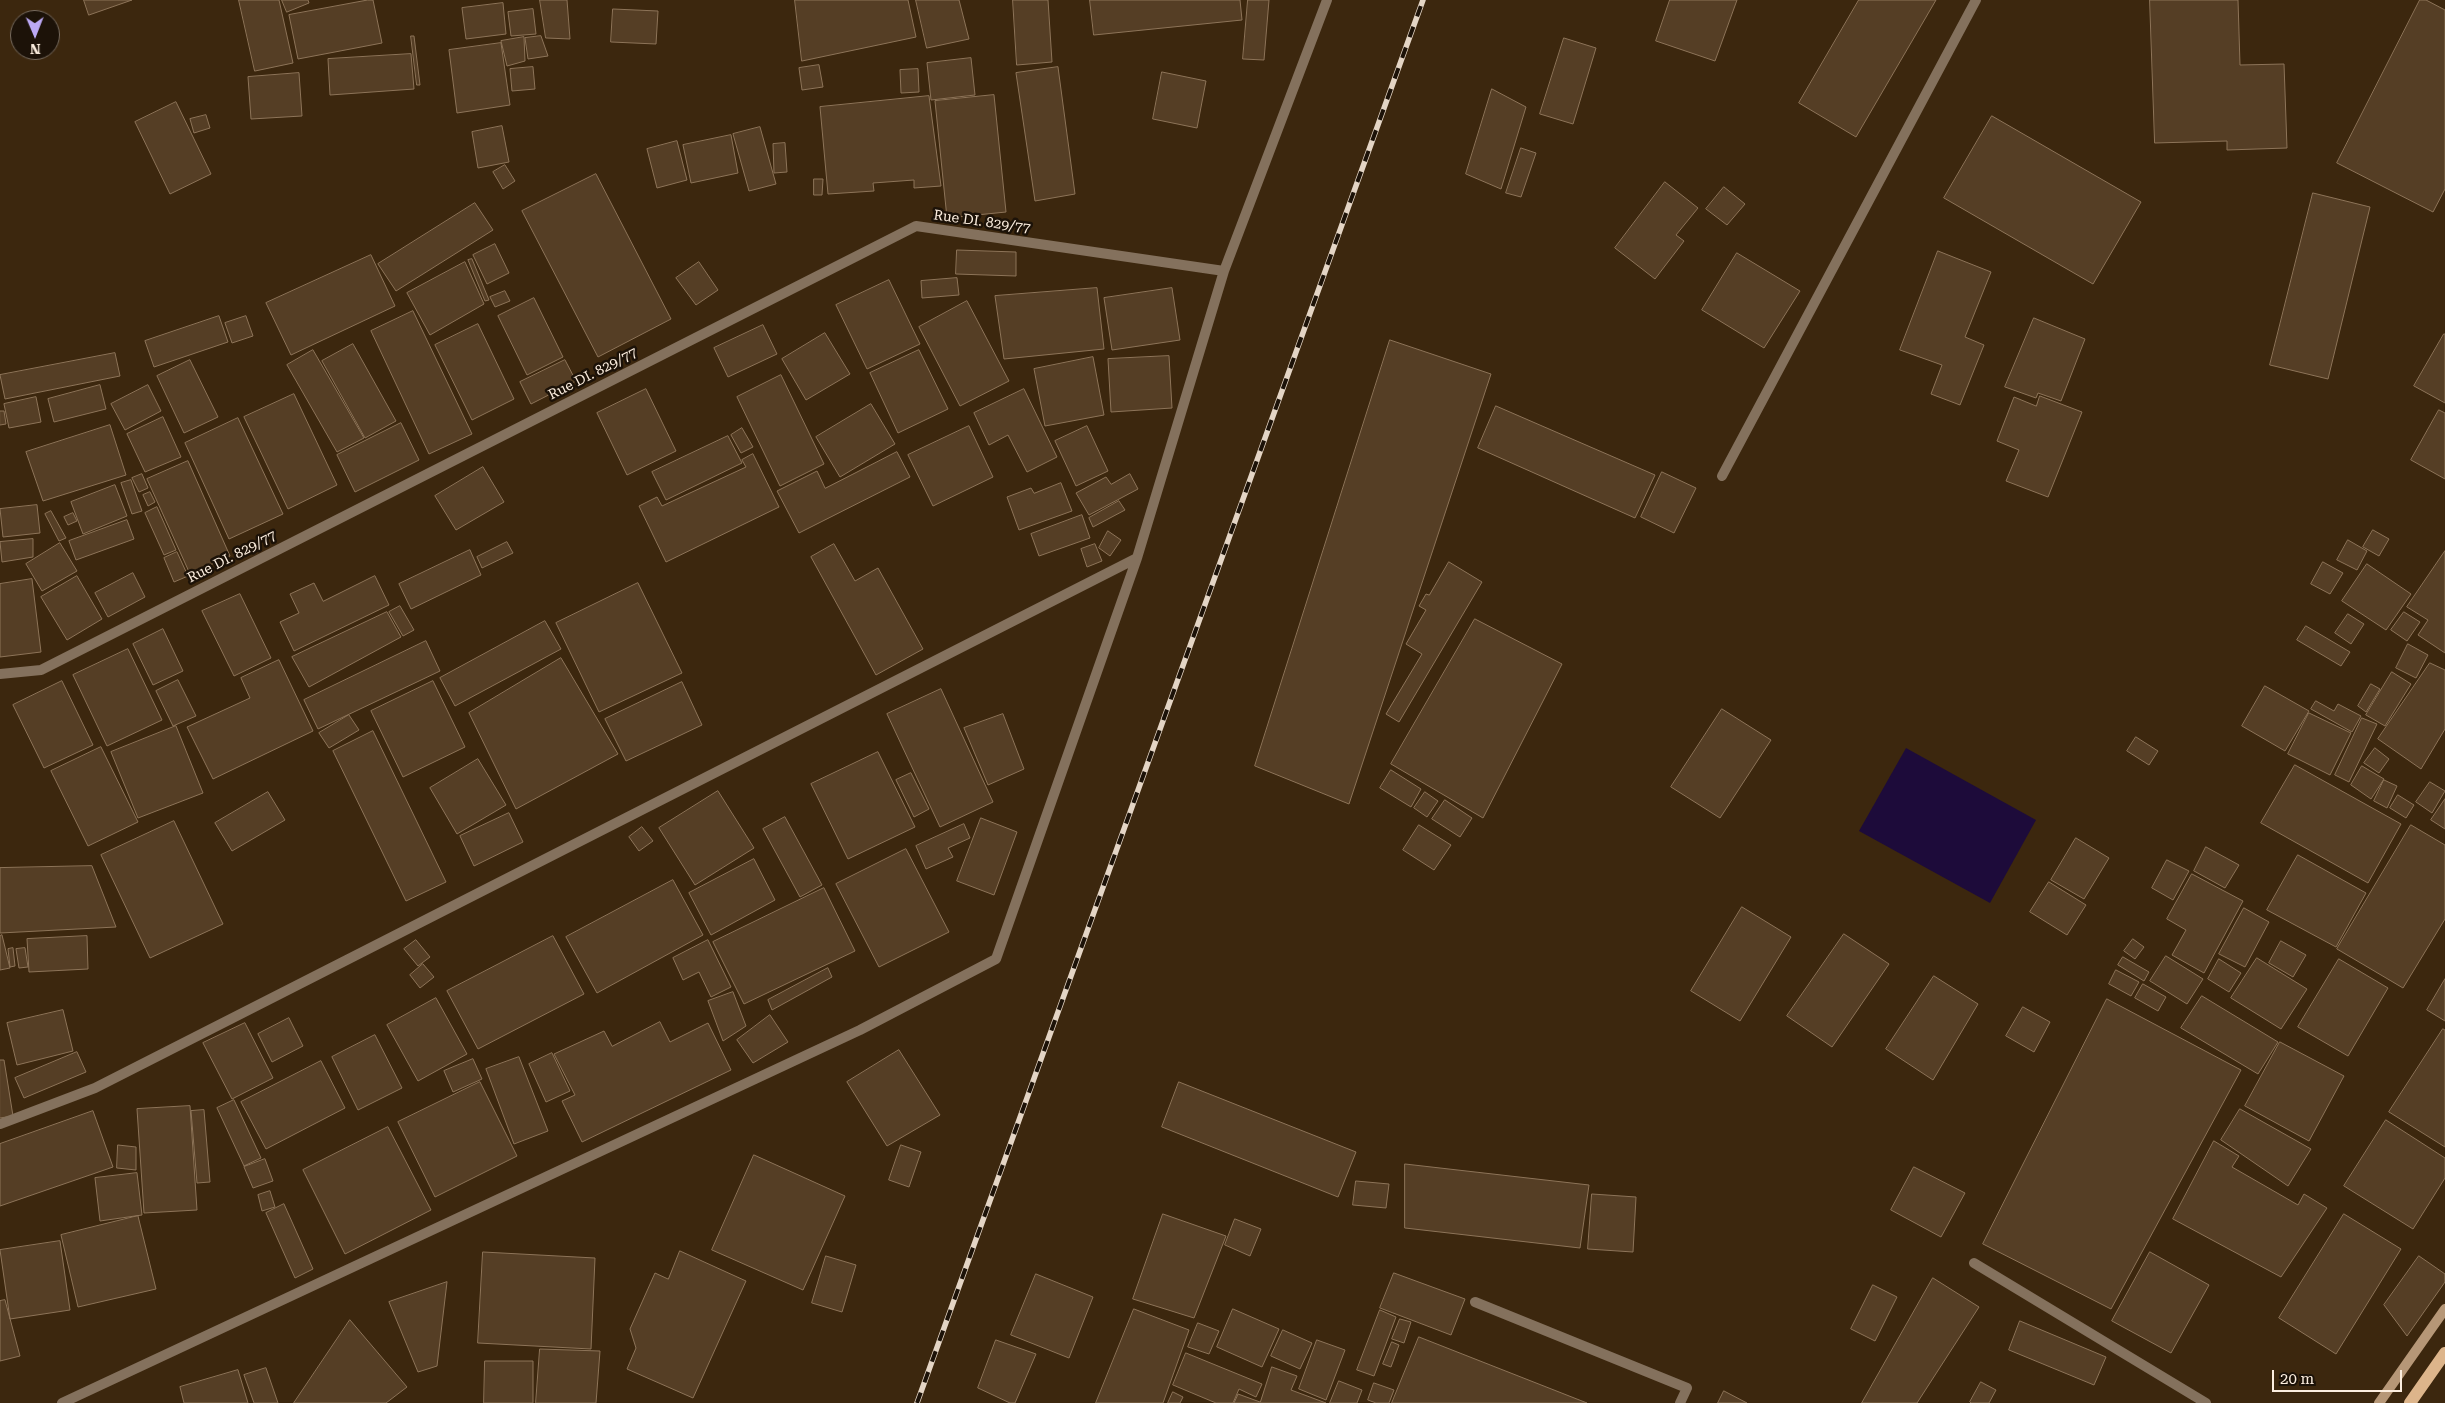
<!DOCTYPE html>
<style>
body{margin:0}
#map{position:relative;width:2445px;height:1403px;overflow:hidden;background:#3c270e;font-family:"Roboto Serif",serif}
canvas{display:block}
.north{position:absolute;left:10px;top:10px;width:50px;height:50px;box-sizing:border-box;background:#1c1208;border:1px solid #766a5e;border-radius:50%;rotate:179deg;font-size:14px;font-weight:700;line-height:20px;text-align:center;color:#fceedf}
.north::after{content:'';display:block;margin:auto;width:18px;height:22px;background:#bca9f5;clip-path:polygon(50% 0,100% 100%,50% 72%,0 100%)}
.scale{position:absolute;left:2272px;top:1370px;width:130px;height:22px;box-sizing:border-box;border:2px solid #fceedf;border-top:0;padding-left:6px;font-size:15px;line-height:18px;white-space:nowrap;color:#fceedf;-webkit-text-stroke:4px #1c1208;paint-order:stroke}
</style>
<div id="map">
<canvas width="2445" height="1403"></canvas>
<div class="north">N</div>
<div class="scale">20 m</div>
</div>
<script>
const ctx = document.querySelector('canvas').getContext('2d');
ctx.lineJoin = 'round';
function fill(path, color) { ctx.fillStyle = color; ctx.fill(path, 'evenodd'); }
function trace(path, color, width, dash) { ctx.strokeStyle = color; ctx.lineWidth = width; ctx.lineCap = dash ? 'butt' : 'round'; ctx.setLineDash(dash || []); ctx.stroke(path); }
function drawText(font, color, halo, rows, align = 'center') {
  ctx.font = font + ' "Roboto Serif",serif'; ctx.lineWidth = 5; ctx.setLineDash([]); ctx.textBaseline = 'middle'; ctx.strokeStyle = halo; ctx.fillStyle = color; for (const [text, x, y, turn = 0] of rows) {
    ctx.save(); ctx.translate(x, y); ctx.rotate((+turn || 0) * Math.PI / 180); ctx.textAlign = isNaN(turn) ? turn : align; if (halo) ctx.strokeText(text, 0, 0); ctx.fillText(text, 0, 0); ctx.restore();
  }
}
fill(new Path2D(`
 M1906 748 2036 820 1990 903 1859 831Z`), '#1d0b3a');
const building = new Path2D(`
 M84 0H132L89 15Z
 M239 0H279L293 63 255 71Z
 M282 0H308L309 3 287 12Z
 M368 0H373L382 43 298 59 289 15Z
 M540 0H567L570 39 546 38Z
 M795 0H908L916 37 802 61Z
 M916 0H959L969 39 927 48Z
 M1013 0H1048L1052 62 1017 65Z
 M1090 0H1240L1242 20 1094 35Z
 M1248 0H1269L1264 60 1243 59Z
 M1670 0H1737L1715 61 1656 41Z
 M1859 0H1936L1856 137 1799 103Z
 M2150 0H2238L2240 65 2284 64 2287 148 2227 150V141L2155 143Z
 M2420 0H2426L2445 10V189L2433 212 2337 163Z
 M503 3 506 34 466 39 462 8Z
 M533 9 536 34 511 36 508 12Z
 M613 9 658 11 656 44 611 42Z
 M411 36H414L420 85H417Z
 M541 36 548 56 528 59 525 38Z
 M524 37 525 61 507 66 501 41Z
 M1564 38 1596 48 1573 124 1540 114Z
 M501 43 510 105 457 113 449 50Z
 M411 54 414 89 330 95 328 59Z
 M971 58 975 95 931 100 927 63Z
 M819 65 823 87 802 90 799 68Z
 M533 67 535 89 512 91 510 69Z
 M1058 67 1075 194 1035 201 1016 73Z
 M918 69 919 92 901 93 900 70Z
 M1162 72 1206 81 1197 128 1153 119Z
 M299 73 302 116 251 119 248 77Z
 M1492 89 1526 107 1501 189 1466 174Z
 M994 95 1006 212 947 218 935 101Z
 M929 96 941 186 914 188V180L873 183 874 191 828 194 820 107Z
 M176 102 211 174 170 194 135 122Z
 M206 115 210 128 194 133 190 119Z
 M1992 116 2141 202 2093 284 1944 198Z
 M502 126 509 162 478 168 472 132Z
 M760 127 776 184 749 191 733 134Z
 M731 135 738 173 691 183 683 145Z
 M677 141 687 180 657 188 647 149Z
 M785 143 787 172 774 173 773 144Z
 M1521 148 1536 153 1521 197 1506 193Z
 M505 165 515 181 503 189 493 172Z
 M596 174 671 319 598 357 522 211Z
 M814 179H823L822 195H814Z
 M1665 182 1698 208 1676 235 1684 241 1655 279 1615 248Z
 M1724 187 1745 204 1727 225 1706 209Z
 M2313 193 2370 207 2328 379 2270 365Z
 M475 203 493 230 396 291 378 264Z
 M495 244 509 273 487 284 473 255Z
 M957 250 1016 252V276L956 274Z
 M1938 251 1991 272 1965 337 1984 345 1960 405 1931 394 1942 365 1900 350Z
 M1737 253 1800 291 1764 348 1702 310Z
 M371 255 395 306 291 355 266 303Z
 M472 259 489 300 485 301 468 260Z
 M465 262 484 304 430 335 407 293Z
 M699 262 718 290 696 305 676 278Z
 M957 278 959 295 922 298 921 281Z
 M889 280 920 344 867 369 836 305Z
 M1097 288 1104 349 1004 359 995 296Z
 M1172 288 1180 340 1112 350 1104 298Z
 M505 291 510 301 495 307 490 297Z
 M534 298 563 357 527 375 498 316Z
 M967 301 1009 381 960 406 919 327Z
 M413 311 472 434 429 454 371 331Z
 M219 316 228 342 154 367 145 341Z
 M246 316 253 336 232 343 225 323Z
 M2034 318 2085 339 2061 401 2038 393 2036 398 2005 387Z
 M478 324 514 399 472 420 435 345Z
 M763 325 777 354 728 377 714 348Z
 M825 333 850 374 806 400 782 359Z
 M2444 334H2445V403L2414 386Z
 M1390 340 1491 374 1349 804 1255 766Z
 M353 344 396 421 365 438 322 361Z
 M313 350 364 438 337 452 287 365Z
 M919 350 948 409 898 433 870 373Z
 M115 353 120 376 5 399 0 375Z
 M1169 356 1172 408 1111 412 1108 359Z
 M1093 357 1104 415 1045 426 1034 369Z
 M190 360 218 417 184 433 157 376Z
 M565 360 576 381 531 404 520 382Z
 M781 375 824 464 780 486 737 397Z
 M100 385 106 409 54 422 48 399Z
 M148 385 161 411 125 430 111 404Z
 M646 389 676 451 627 475 597 413Z
 M1024 389 1057 457 1027 472 1008 435 989 445 974 413Z
 M294 394 337 485 288 509 244 417Z
 M2040 396 2082 412 2048 497 2006 481 2019 450 1997 441 2014 397 2036 406Z
 M36 397 41 422 9 428 4 404Z
 M871 404 895 444 840 477 816 437Z
 M1496 406 1655 475 1635 518 1478 448Z
 M2439 410 2445 413V479L2411 460Z
 M0 411H4L6 424 0 425Z
 M163 417 181 457 145 472 127 434Z
 M238 418 283 514 229 539 185 443Z
 M401 423 419 460 355 492 337 455Z
 M110 425 126 475 43 501 26 452Z
 M969 426 993 477 933 506 908 455Z
 M1087 426 1108 471 1076 486 1055 441Z
 M742 428 753 447 741 453 731 435Z
 M728 436 742 463 666 500 652 472Z
 M897 452 910 477 799 533 777 491 817 471 825 488Z
 M753 454 779 507 666 562 639 506 657 497 662 506 746 467 742 460Z
 M188 461 230 556 190 574 147 479Z
 M483 467 504 502 456 530 435 496Z
 M1662 472 1696 488 1674 533 1641 517Z
 M142 474 148 488 139 492 132 478Z
 M1130 474 1138 489 1089 515 1076 493 1106 477 1111 484Z
 M131 480 142 511 132 514 121 483Z
 M1061 483 1072 511 1019 530 1007 497 1031 488 1034 493Z
 M115 485 127 516 83 534 71 502Z
 M150 492 155 502 148 506 143 495Z
 M1119 501 1125 510 1093 527 1089 518Z
 M37 505 40 533 3 537 0 509Z
 M157 507 176 550 164 555 145 513Z
 M51 511 66 538 59 541 45 514Z
 M73 513 77 521 68 525 64 517Z
 M1082 515 1090 538 1039 556 1031 534Z
 M127 520 134 539 76 560 69 541Z
 M2373 530 2389 539 2379 556 2363 547Z
 M1108 531 1121 540 1110 556 1099 548Z
 M33 539V557L2 562 0 542Z
 M2348 540 2367 551 2357 570 2337 560Z
 M507 542 513 553 482 568 477 557Z
 M60 543 77 571 42 591 26 564Z
 M834 544 855 581 878 568 923 649 876 675 811 557Z
 M1095 544 1102 561 1087 567 1081 549Z
 M470 550 481 575 411 609 399 584Z
 M2445 551V653L2418 635 2428 620 2407 607Z
 M177 552 188 576 174 582 164 558Z
 M1449 562 1482 582 1399 722 1386 714 1422 654 1406 644 1426 610 1419 606 1426 594 1429 595Z
 M2323 562 2343 573 2330 594 2311 584Z
 M2367 564 2411 594 2386 630 2342 601Z
 M133 573 145 597 108 617 95 593Z
 M77 576 102 619 67 640 41 597Z
 M375 576 389 605 294 651 280 622 299 613 290 594 314 583 323 601Z
 M32 579 41 652 0 657V584Z
 M638 583 682 673 599 712 556 623Z
 M240 594 271 658 234 676 202 611Z
 M400 606 414 630 403 636 389 612Z
 M387 612 401 637 309 687 292 657Z
 M2404 612 2420 622 2407 641 2391 630Z
 M2348 614 2364 624 2351 644 2335 633Z
 M1475 619 1562 664 1483 818 1391 764Z
 M545 621 561 649 455 706 440 678Z
 M2306 626 2350 652 2341 666 2297 640Z
 M163 629 183 671 153 685 133 644Z
 M426 641 440 671 318 729 304 700Z
 M2408 644 2428 655 2416 678 2396 668Z
 M128 649 162 720 107 746 73 675Z
 M561 658 618 754 516 809 469 713Z
 M279 660 313 731 213 779 187 727 250 698 241 678Z
 M2430 663 2445 670V729L2421 769 2378 739Z
 M2392 672 2411 684 2385 726 2366 715Z
 M178 680 196 716 173 726 156 691Z
 M62 681 93 745 44 768 13 705Z
 M433 681 465 747 403 777 371 711Z
 M682 682 702 725 626 761 605 719Z
 M2371 684 2380 689 2366 712 2358 706Z
 M2265 686 2309 711 2285 751 2242 726Z
 M941 689 993 802 940 827 887 714Z
 M2316 701 2334 711 2338 704 2361 716 2352 732 2311 709Z
 M1722 709 1771 740 1720 818 1671 787Z
 M2309 713 2351 733 2330 775 2288 754Z
 M1003 714 1024 769 988 785 964 728Z
 M349 715 359 730 329 748 319 733Z
 M2362 718 2377 724 2349 782 2335 775Z
 M176 726 203 793 138 818 111 752Z
 M373 731 446 882 406 901 333 751Z
 M2136 737 2158 751 2149 765 2127 751Z
 M101 747 138 822 88 846 51 771Z
 M2375 748 2389 759 2379 773 2364 763Z
 M878 752 915 827 848 859 811 784Z
 M478 759 506 805 457 834 430 788Z
 M2295 765 2401 824 2368 883 2261 823Z
 M2362 766 2384 779 2371 799 2351 785Z
 M1391 770 1421 789 1411 807 1380 788Z
 M911 773 929 809 914 817 896 780Z
 M2384 780 2397 786 2387 808 2374 801Z
 M2430 782 2445 791 2432 813 2416 802Z
 M718 791 754 848 695 885 659 828Z
 M268 792 285 820 232 851 215 823Z
 M1425 792 1438 801 1427 817 1414 808Z
 M2398 795 2414 805 2406 818 2390 808Z
 M2445 799V829L2431 820Z
 M1445 800 1472 818 1460 837 1432 819Z
 M509 813 523 842 474 866 460 836Z
 M785 817 822 885 800 897 763 829Z
 M981 818 1017 832 994 895 957 881Z
 M174 821 223 924 150 958 101 855Z
 M964 824 970 838 948 848 953 857 926 869 916 846Z
 M1419 825 1451 845 1434 870 1403 850Z
 M2411 825 2445 845V919L2403 988 2337 949Z
 M642 827 653 841 639 851 629 837Z
 M2076 838 2109 858 2084 899 2051 880Z
 M2206 847 2239 865 2225 888 2194 871Z
 M906 849 949 932 879 967 836 884Z
 M2298 855 2366 893 2336 947 2267 910Z
 M754 859 775 900 711 935 689 893Z
 M2167 860 2189 871 2173 900 2152 888Z
 M92 866 116 927 0 933V868Z
 M2192 874 2243 901 2204 973 2172 955 2186 930 2167 919Z
 M673 880 703 935 597 993 566 937Z
 M2049 882 2086 905 2067 935 2030 912Z
 M824 888 855 951 744 1004 713 942Z
 M1742 907 1791 937 1740 1021 1691 991Z
 M2244 908 2269 922 2245 967 2219 954Z
 M1844 934 1889 964 1832 1047 1787 1016Z
 M2 935 10 968 0 970V936Z
 M87 936 88 969 29 972 27 939Z
 M553 936 584 994 478 1049 447 991Z
 M2133 939 2144 947 2135 959 2124 951Z
 M416 940 430 957 418 966 404 949Z
 M708 940 731 987 711 997 699 972 683 980 673 958Z
 M2281 941 2306 955 2293 977 2269 963Z
 M13 948 15 966 10 967 8 949Z
 M25 948 28 967 19 968 16 949Z
 M2166 956 2203 979 2187 1004 2150 981Z
 M2123 957 2149 972 2144 981 2118 965Z
 M2257 958 2307 989 2281 1029 2231 998Z
 M2219 959 2241 973 2229 992 2208 979Z
 M2339 959 2388 988 2348 1056 2298 1027Z
 M423 964 434 977 420 988 410 975Z
 M828 968 832 977 772 1010 768 1000Z
 M2116 970 2139 982 2131 996 2109 984Z
 M1934 976 1978 1004 1933 1080 1886 1049Z
 M2445 979V1021L2427 1010Z
 M2143 984 2166 997 2158 1011 2135 998Z
 M733 992 746 1026 723 1041 708 1001Z
 M2202 996 2278 1042 2258 1074 2181 1028Z
 M436 998 467 1054 418 1081 387 1025Z
 M2107 999 2241 1070 2111 1309 1983 1244Z
 M2023 1007 2050 1022 2034 1052 2006 1036Z
 M63 1010 73 1051 17 1065 7 1023Z
 M770 1015 788 1042 753 1063 737 1040Z
 M289 1018 303 1046 272 1062 258 1034Z
 M660 1022 670 1042 708 1023 731 1070 582 1142 562 1101 575 1095 554 1054 604 1031 612 1046Z
 M245 1023 273 1078 232 1099 203 1043Z
 M2443 1029 2445 1030V1147L2389 1112Z
 M375 1035 402 1088 358 1110 332 1057Z
 M2280 1042 2344 1076 2309 1141 2245 1106Z
 M899 1050 940 1115 887 1146 847 1082Z
 M77 1052 86 1072 24 1098 15 1078Z
 M552 1053 570 1091 546 1102 529 1064Z
 M519 1057 548 1131 514 1144 486 1069Z
 M473 1059 482 1079 453 1092 444 1071Z
 M0 1060H4L13 1116 0 1118Z
 M321 1061 345 1108 266 1149 241 1102Z
 M480 1082 517 1156 435 1197 398 1122Z
 M1179 1082 1356 1152 1338 1197 1162 1127Z
 M234 1100 261 1158 244 1166 217 1108Z
 M190 1106 197 1210 144 1213 137 1109Z
 M2240 1109 2311 1149 2288 1186 2221 1140Z
 M204 1110 210 1182 197 1183 191 1111Z
 M93 1111 113 1167 0 1206V1144Z
 M2386 1120 2445 1158V1178L2413 1229 2344 1186Z
 M388 1127 431 1210 345 1254 303 1170Z
 M2214 1141 2239 1156 2232 1167 2298 1205 2304 1194 2327 1208 2281 1277 2173 1219Z
 M118 1145 136 1147V1170L117 1168Z
 M901 1145 921 1152 909 1187 889 1180Z
 M754 1155 845 1196 803 1290 712 1250Z
 M265 1159 273 1181 253 1188 244 1167Z
 M1405 1164 1589 1185 1580 1248 1405 1228Z
 M1914 1167 1965 1193 1941 1237 1891 1210Z
 M137 1173 142 1215 100 1221 95 1178Z
 M1356 1181 1389 1184 1386 1208 1353 1205Z
 M270 1191 275 1207 262 1211 258 1195Z
 M1592 1194 1636 1197 1633 1252 1588 1249Z
 M284 1204 313 1269 295 1278 266 1213Z
 M1163 1214 1226 1236 1194 1318 1133 1299Z
 M2344 1214 2401 1249 2336 1354 2279 1318Z
 M138 1216 156 1289 78 1307 61 1235Z
 M1235 1219 1261 1229 1250 1256 1225 1245Z
 M60 1241 70 1310 10 1319 0 1250Z
 M680 1251 746 1281 693 1398 627 1369 636 1348 630 1329 655 1273 668 1279Z
 M483 1252 595 1258 591 1349 478 1343Z
 M2150 1252 2209 1285 2171 1353 2112 1321Z
 M826 1256 856 1265 842 1312 812 1303Z
 M2419 1256 2445 1274V1282L2407 1336 2384 1305Z
 M1394 1273 1465 1299 1451 1335 1380 1308Z
 M1036 1274 1093 1297 1069 1358 1011 1335Z
 M1933 1278 1979 1307 1917 1403H1862Z
 M447 1282 437 1366 418 1372 389 1302Z
 M1873 1285 1897 1297 1875 1341 1851 1329Z
 M5 1300 20 1356 0 1361V1301Z
 M1134 1309 1189 1330 1163 1403H1096Z
 M1233 1309 1279 1329 1262 1367 1217 1347Z
 M1380 1310 1396 1317 1374 1376 1357 1370Z
 M1400 1319 1411 1322 1404 1343 1392 1339Z
 M350 1320 407 1387 386 1403H294Z
 M2020 1321 2106 1357 2094 1385 2009 1350Z
 M1198 1323 1219 1331 1209 1354 1188 1347Z
 M1283 1330 1312 1343 1300 1369 1271 1356Z
 M1419 1337 1587 1403H1392Z
 M996 1340 1036 1354 1015 1403H1010L978 1388Z
 M1317 1340 1345 1350 1326 1400 1299 1389Z
 M1392 1342 1399 1345 1391 1367 1383 1364Z
 M540 1349 600 1351 596 1403H536Z
 M1186 1353 1262 1384 1256 1397 1239 1389 1233 1403H1216L1173 1385Z
 M485 1361H533V1403H484Z
 M1272 1367 1297 1376 1291 1390 1326 1403H1234L1238 1394 1260 1402Z
 M266 1368 278 1403H254L244 1375Z
 M238 1370 248 1403H184L180 1387Z
 M1339 1381 1362 1390 1357 1403H1330Z
 M1981 1382 1996 1390 1989 1403H1971L1970 1402Z
 M1374 1383 1394 1390 1389 1403H1376L1368 1400Z
 M1724 1391 1747 1403H1718Z
 M1173 1392 1183 1397 1180 1403H1168Z`);
fill(building, '#553e25');
trace(building, '#8d7459', 1);
trace(new Path2D(`
 M1722 476 1976 0
 M1475 1302 1687 1388 1680 1403`), '#84715d', 10);
trace(new Path2D(`
 M0 674 41 670 916 226 1224 271
 M0 1124 95 1088 1137 558
 M1974 1263 2206 1403
 M62 1403 860 1030 996 959 1137 558 1224 271 1327 0`), '#84715d', 10);
trace(new Path2D(`
 M2379 1403 2445 1309`), '#b69777', 10);
trace(new Path2D(`
 M2410 1403 2445 1353`), '#ddb58b', 12);
const rail = new Path2D(`
 M917 1403 1423 0`);
trace(rail, '#e4d5c5', 5.5);
trace(rail, '#1c1208', 4, [11]);
drawText('14px', '#fceedf', '#1c1208', [
 ["Rue DI. 829/77",982,222,8],
 ["Rue DI. 829/77",593,374,-27],
 ["Rue DI. 829/77",232,557,-27]
]);
</script>
